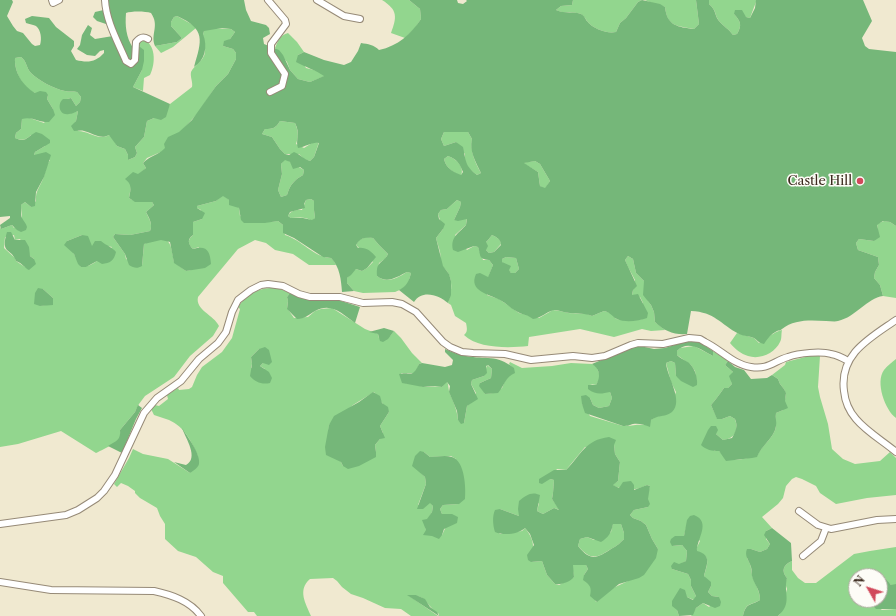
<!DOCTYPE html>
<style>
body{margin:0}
#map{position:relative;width:896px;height:616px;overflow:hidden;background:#f0e9d0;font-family:"Libre Caslon Text",serif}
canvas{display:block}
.north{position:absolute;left:848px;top:568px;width:40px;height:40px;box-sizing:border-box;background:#fdfcf7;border:1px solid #afa8a0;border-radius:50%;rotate:309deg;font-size:11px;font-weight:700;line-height:16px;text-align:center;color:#3b2a1e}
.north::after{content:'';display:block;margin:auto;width:14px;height:18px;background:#d1495b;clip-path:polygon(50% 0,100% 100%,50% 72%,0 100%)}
</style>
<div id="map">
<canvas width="896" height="616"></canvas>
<div class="north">N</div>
</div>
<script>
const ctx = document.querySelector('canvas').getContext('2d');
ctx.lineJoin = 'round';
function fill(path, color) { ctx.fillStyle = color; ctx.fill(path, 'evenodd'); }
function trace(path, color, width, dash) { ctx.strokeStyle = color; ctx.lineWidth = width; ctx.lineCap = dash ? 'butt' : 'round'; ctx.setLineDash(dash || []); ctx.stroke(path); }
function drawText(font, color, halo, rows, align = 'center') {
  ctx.font = font + ' "Libre Caslon Text",serif'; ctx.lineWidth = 3; ctx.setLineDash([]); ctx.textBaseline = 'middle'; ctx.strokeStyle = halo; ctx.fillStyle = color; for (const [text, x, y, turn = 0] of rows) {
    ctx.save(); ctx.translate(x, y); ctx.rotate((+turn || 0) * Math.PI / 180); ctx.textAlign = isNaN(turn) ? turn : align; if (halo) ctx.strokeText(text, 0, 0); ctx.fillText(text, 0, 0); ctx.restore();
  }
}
fill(new Path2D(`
 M382 0H409L420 9 421 19 415 28 405 38 391 33C397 17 398 10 382 0Z
 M573 0H642L638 2 626 18 620 23 616 32C607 34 593 29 587 21 585 18 584 16 581 14 574 11 564 14 556 10L561 6 572 5Z
 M645 0H696L699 24 694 29C678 26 667 27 665 7 659 4 652 4 645 0Z
 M709 0H756V2L750 18 734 14C741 22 742 25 737 34L733 35C729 29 723 26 719 21 714 14 717 11 709 4Z
 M177 16 193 25 196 28 173 47 161 53 155 46 177 42 182 38 171 26V22L174 17Z
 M211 28 231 29 235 32 230 39 223 46 233 49 236 53V59L228 74 216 86 198 113 163 151 147 158 143 163 146 168 130 182 131 186 129 198 132 200 152 202 154 205 146 212C149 219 153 224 150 231L130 235 115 234 113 237 125 254 126 259 142 266 144 244C169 235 170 238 174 262L186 271 191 270 199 247 193 249C188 244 187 240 193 235V222L202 219 201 210 197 208V206L216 201 223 195 239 208 240 216 258 223 278 221 283 225 285 235C302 240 313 257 331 258L334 261 336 265H309L293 254 275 250 266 243 255 240 238 249 198 297C195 310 214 315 219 326L213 336 190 356 174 377 145 396 139 404 135 412 120 430C120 433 121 437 119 440 117 442 99 452 96 453L61 431 18 444 0 447V227L1 229 12 225 14 228 22 219 21 205 25 202 31 207 36 201C35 190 41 186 44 176 46 170 46 165 50 160L34 155 35 152 45 146 31 135C26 140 22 141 15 138L16 133 21 129 22 118 27 117 44 123 53 109 47 99 48 95C43 95 39 95 35 93 22 88 14 70 15 58L21 57C27 61 26 68 31 73 38 80 54 89 65 91 69 92 73 91 77 92L81 97 80 102 76 106 71 98 67 99 68 114 78 111 76 121 74 124 78 131C89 131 98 141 109 135L112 137 117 146 125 149 128 155V160L135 157 137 153 135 147 144 137 147 121 154 118 167 109 170 104 192 87C193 82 190 77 191 72 194 65 204 61 205 52 206 45 201 38 204 30ZM14 235 15 240 20 239 30 256 34 259 25 267 16 261 15 258 4 248 5 237ZM82 235 92 247 107 246 112 247C104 255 94 267 81 267L67 241ZM43 289 53 298 52 302 46 305 40 306Z
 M288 33 297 42 304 52 298 55 306 68 318 71 325 76 310 82 298 79 290 70 287 62 275 48C278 41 280 35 288 33Z
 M142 39C156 43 156 63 150 75L144 78 143 91 133 87 142 70 137 46Z
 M280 121 295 123C298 130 299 136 296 144L304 148 312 143 319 142 314 157 310 161 304 159 299 154H285L280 149 272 137 262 134 265 129C273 129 276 128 280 121Z
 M444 132H468L472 139C470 152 475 162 481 173L477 175 469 169 465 162V154L456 142 444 146 441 139Z
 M448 156C456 159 465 166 461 176 453 172 446 168 444 159Z
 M285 159 304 170 303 175C294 180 290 185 287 195L281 197 278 190 282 174 281 164Z
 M535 161 540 164 550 181 545 189 540 186 538 172 523 163 527 162Z
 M311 199 314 201V210L315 218 312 221C305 216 298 218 291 218L288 216C291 210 296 210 302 210L306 200Z
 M457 200 461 202 460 207 454 220 467 218 466 225 455 235 467 250 474 246 478 247 483 260H489L493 265 488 278 487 295 499 299 519 313 539 318 553 310 560 311 568 313 587 314 592 316 604 311 611 313 616 319 630 321 642 319 643 303 640 297 632 295 635 280 628 267 625 260 628 256 633 259 636 273 644 281 648 301 651 305 654 312 655 322 665 330 651 331 642 329 614 337 580 329 529 337 528 346C510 348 478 349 464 335 468 332 467 328 466 323L455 316 451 305 448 303C451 294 453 284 449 275 448 271 444 269 442 265 440 260 441 257 440 252 439 247 437 243 436 238L443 229 438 214 441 210 447 209Z
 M884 221 890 222 896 226V298L883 296 880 285 874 278 875 272 879 265 878 257 858 250 856 243 859 239 874 241 878 231 877 224Z
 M492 235C496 237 501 239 501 244L494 252 489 253 486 250V242L488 240Z
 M366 237 373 238 379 245 388 254 385 259 379 263 377 276C387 284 397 278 407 272L411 273 408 284 402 289 395 292 363 293 354 291 347 283V278C351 275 352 271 356 269L362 271 367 268 373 262 356 245 359 240Z
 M506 257 516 258 519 269 515 273H511L502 262V259Z
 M270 288H278L290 293 287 297 288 301 287 308 294 318 308 317 315 311 321 309 332 308 365 329 378 334 379 338 390 336 394 331 401 338 412 353 422 363 419 364 417 370 414 373H401L407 384C413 383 418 386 424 387 431 387 435 386 442 387L447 381C449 386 448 390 450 394 454 403 457 410 458 420L464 423 467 406 473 401 476 393 471 384 472 380 484 376 487 365 492 369 491 378 480 383 485 394 493 393 502 388 505 381 513 368 509 364 510 362 522 368 552 366 571 363 592 364 596 366 599 373V380L596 385 590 384 610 392 612 398 609 406 599 408 593 405 590 398 582 404 590 416 623 426C632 426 635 424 644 425L655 417 668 414 676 392 671 382 666 363 671 361 675 363 676 376 697 383 695 371 691 365 677 355V351L680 348 694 346 713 356V351L728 361 725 365 733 372 731 379 732 384 728 388H724C720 394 716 399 711 405L717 418 722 419 730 416 735 419C739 430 735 439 723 440L716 434V426L714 451H719C730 465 741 459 757 456 761 446 775 437 776 426 776 422 775 418 776 413L783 410 786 394 784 389 780 384 778 379 772 375 785 365 786 362 809 356H820L818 387 820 397 828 424 832 449 843 459 855 464 880 461 890 452 896 458V495L867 498 836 504 820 493 816 486 802 479 796 477 792 479 786 486 783 498 778 504 762 517 772 528 766 531V539L770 544 767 549 760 552 751 549 747 558C753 568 750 570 753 578 756 586 760 591 760 600 750 606 746 602 743 616H691L696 608 703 603 709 607 719 597 712 596 708 592 711 586 704 576C707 565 712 555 697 552V547L700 541 686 528 684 536 680 537 672 546 682 545 687 551 686 561 672 569 688 574 691 580V586L696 596 694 600 687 597 677 610 679 616H439V614C426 606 427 594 408 595L438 616H411L401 609 385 608 363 598 351 594 342 587 337 581 333 578 310 579C297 590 306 604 311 616H257L254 612H248L223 583V576L213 572 196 557 178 551 165 539V524L160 516 157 508 140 498 135 493V491L128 486 121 483 117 487 114 484 129 458 133 449 143 454 168 459 190 473 198 456C191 441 185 427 169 420 164 418 159 417 154 415L151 409 155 405 159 406 168 399 167 395 178 388 179 390 189 389 192 387 197 375 202 367 222 352 232 338 240 309 238 307C246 295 256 289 270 288ZM259 349 263 363 260 366 265 369 251 368 252 364 251 357ZM374 392 389 412 380 426 383 433 380 439 375 445 376 452 343 466 328 436 329 425 353 405ZM614 445 615 454 620 462 618 481 612 485C625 491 635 491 647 485L650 486 648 493V507L634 510 630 515 633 518 641 521 646 525 652 539 658 549 628 581 611 589 596 602 591 586 584 575 588 569 586 565H572L574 577 559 585 555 584 547 575 542 561 531 562C534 546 535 541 525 528L522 531 500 534 494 527V520L500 509 519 516 539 503 537 511 543 514 554 508 560 510 552 499 553 493 554 480 550 479 557 469 566 470 585 447ZM424 452 430 457 451 456 456 459 459 504 443 505 440 509 442 514H452L442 535 426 530 425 525 432 512 433 506 430 502 418 505 426 484 425 477 420 472Z
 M782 330C781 334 782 339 780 342 775 353 760 360 748 356 741 354 735 349 730 343L737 333 754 338 759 343C767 339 773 332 782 330Z
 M896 359V418C885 410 875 382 884 370 887 366 892 362 896 359Z
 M613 523 621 524 624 533V539C620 543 617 546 611 549 597 558 591 561 578 546L580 539 587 537 594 540 611 532Z
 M896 547V585H891C881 571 871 576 856 576V600H868L882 610 896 609V616H778L780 614 787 589 785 583 787 578C781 571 783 565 792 561V570L798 578 805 583H816L854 554 870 551Z`), '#92d68e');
fill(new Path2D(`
 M0 0H12L13 2 7 16 13 26 17 31 23 33 32 44 35 46 40 45C42 39 41 30 36 26 34 25 29 24 26 23L25 19 32 16 49 18 56 27 74 41V46L71 51 76 60C88 63 96 62 104 53V50L100 51 95 56 87 55 77 49 80 45 82 35 88 25 92 28 90 35 95 39 113 36 109 25 97 21 93 17 95 12 108 9 107 0H244L246 10 251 21 266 25 269 28 270 34 263 38 264 44 279 50 283 55 290 70 298 79 310 82 324 76C316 70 305 67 296 62L298 55 304 52 324 60 344 65 351 62 358 51 361 43C368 44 374 45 379 50 398 46 411 34 421 19L420 9 409 0H457L458 3 463 4 467 1 466 0H573L572 5 561 6 556 10C565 14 575 11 581 14 585 16 585 19 587 21 593 29 607 34 616 32L620 23 626 18 638 2 642 0 660 4 665 7C667 26 678 27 694 29L699 24 696 0H709V4C717 11 714 15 719 21 723 26 729 29 733 35L737 34C742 25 741 22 734 14L735 10H742L746 17 750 18 755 8 756 0H863L872 21 862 38 865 46 869 49 896 52V226L890 222 883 221 877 225 880 237 874 241 859 239 856 243 858 250 878 257 879 265 875 272 874 278 880 285 883 296C867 298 856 317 838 321 835 322 830 321 826 321 811 320 794 319 782 329 780 331 779 330 777 331 771 334 767 339 764 344 759 343 758 341 754 338 749 336 743 336 739 334 720 324 715 312 691 311L687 334C674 335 664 331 655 322L654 312 651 305 643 295 644 281 636 273 633 259 628 256 625 260 637 286 633 290 632 295 638 294 648 313 647 318C639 321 625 323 617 319 612 317 612 313 604 311L592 316C585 313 578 314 570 313 564 313 560 310 554 310 546 312 541 318 533 319 527 314 522 315 516 311 510 308 506 303 500 300 490 294 468 292 476 274L480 273 488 277 493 265 489 260C478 259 481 255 478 247L474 246 458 252 453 250C450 237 459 233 466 225L467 219 458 221 454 220 460 207 461 202 457 200 447 209 441 210 438 214 439 219 445 224 443 229 436 238 443 266 449 274 451 281V295L448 303C439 295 422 289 414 302L399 290C407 286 409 281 411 273L407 272C397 277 387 284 377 276 376 260 382 265 388 254L379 245 373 238C365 237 360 238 356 245L358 248C366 247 371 251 376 257L367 268 362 271 356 269 351 275 347 278V283L354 291 342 292C341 280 340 267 331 258L323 257 294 238 283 233V225L278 221 265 223H244L241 220 239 208 229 205V200L223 196 216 201 197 206V208L205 213 202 219 193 222V235C187 239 188 244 193 249 207 245 210 251 211 264L205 268 186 271 174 263 170 242 161 240 144 244 142 266C137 269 134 268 129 265L125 254 113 237 115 234 130 235 150 231C153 224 149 218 146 212L154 205 152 202H135L129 198C131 189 132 184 125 179L133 172 138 174 146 168 143 163C149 156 159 155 165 148L164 144 168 137 179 132 192 120 216 86 228 74 236 59V53L233 49 223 46 224 41 230 39 235 32 231 29 222 28 204 31 203 34C208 47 205 60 194 67 202 40 206 29 177 16L174 17 171 22V26L182 38 177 42 155 46C150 34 160 26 151 13 145 11 131 11 126 13 125 26 126 37 133 48L140 47 144 50V61L142 70 133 87 170 104 166 117 161 120 154 118 147 121 144 137 135 147 137 153 135 157 128 160V155L125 149 117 146 109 135C100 140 93 133 84 131 81 130 77 131 74 131L71 126 76 121 78 111C75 112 72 114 69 114 59 116 57 104 63 99H67L71 98 76 106 80 102 81 97 77 92C73 91 69 92 65 91 54 89 38 80 31 73 26 68 27 61 21 57L15 58C14 72 23 86 35 93L40 91 46 92 48 95 47 99 53 109 55 115 49 122C40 123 32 116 22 119L21 129 16 133 15 138C26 143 27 137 36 132L42 134 50 140V143L35 152 34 155 46 152 51 155 44 177 36 192 35 206 31 207 25 202 21 205C22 210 20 214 22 218 24 222 26 223 27 227L26 230 21 232 17 230 12 225 1 229 0 225 10 218V216L0 217ZM280 121 295 123C301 134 295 140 298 148 306 147 311 142 319 143L314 157 310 161C303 159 300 154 294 152L289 155 285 154 280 149 272 137 262 134 265 129C273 129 276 128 280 121ZM444 132H468L472 139C469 152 476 162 481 173L477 175C465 166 466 161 463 147L456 142 444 146 441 139ZM448 156C457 159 460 164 463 172L461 175C453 172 446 168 444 159ZM285 160 290 162 293 169 300 167 304 170 303 175C294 180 290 185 287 195L281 197 278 190 282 174 281 164ZM535 161 540 164 550 181 545 188 540 186 538 172 524 163ZM311 199 314 201V210L315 218 312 220 303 218H291L288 216 290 212 305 208 304 204 306 200ZM492 235C496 237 501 239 501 245L494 252 489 253 486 250 488 246 486 242 488 240ZM506 257 516 258 519 269 515 273H511L509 270 511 266 502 262V259Z
 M7 232H11L15 240H25L29 247 30 256 34 259 36 264 29 270C26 269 22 263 16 261 11 247 0 255 7 232Z
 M82 235 88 236 92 246 95 241H101C107 246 112 247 116 252 114 261 110 263 102 264L97 261 86 267H81L78 264 74 254 64 245 67 241Z
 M38 288 43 289 53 298V305L40 306 34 304 35 293Z
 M290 293 304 299 338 300 360 307 355 323C342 314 332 302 315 311 308 315 305 319 297 319L287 309 288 301 287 297Z
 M384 328 394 331 388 339 383 342 380 341 378 334 369 332Z
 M689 340 701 343 713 351V356C703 351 688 339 677 351V355C680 358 683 359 686 361 694 365 698 377 697 385L693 387 681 381 676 376 675 363 671 361 666 363C667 377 684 401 672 412 666 417 658 415 651 420L650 427C645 425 639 423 633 424 630 425 628 426 623 426L585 413 582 404 581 396 586 395 590 398 593 405 599 408 609 406 612 398 610 392C601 394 596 395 588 389V385H596C601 377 600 369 592 364L630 348 640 346 654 349 665 348Z
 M265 347 269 350 272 362 269 365 263 363 260 366 269 372 272 378 270 383C262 385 255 382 250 376L252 364 251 357 259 349Z
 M445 349C452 352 459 355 466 356 486 360 496 354 514 368L515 373C505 377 505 385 498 393L485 394 479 386 480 383 491 378 492 369 488 365 486 366 487 373 484 376 472 380 471 384 478 399 467 406 464 423 461 424 458 420 457 411 449 392 450 386 447 382 442 387 435 386 423 387 402 383 399 374C411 371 412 379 419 364L422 363 445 367 452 365 453 360 445 352Z
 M728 361 735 367 744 370 751 379 767 378 772 375 778 379 780 384 784 389 786 393 785 401 788 408 776 413C775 418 777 422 776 426 775 437 761 446 757 457L752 458 726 461 719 451C712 451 706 450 701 445L708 430 711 426H716L718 430 716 434 723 440 732 438C736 431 738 426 735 419L730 416 722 419H717L711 405C716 399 720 394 724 388H728L732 384 729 376 733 372 725 365Z
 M373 392 380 396 382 403 388 407 389 412 380 426 385 438 380 439 375 445 376 452V457L359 466 348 469 343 466 341 462 326 455 325 447 329 425 334 416 359 402Z
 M138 405 142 408 136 419 122 453 108 446C116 441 121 440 120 430L135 412Z
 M182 428C187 436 201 454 199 464 198 468 193 471 190 473L174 462 186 465C199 458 186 439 182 428Z
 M609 437 616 440 614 445 615 454 620 462 618 481 613 485 619 488 623 482 631 481 634 485V490L647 485 650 486 648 499 650 504 648 507 634 510 630 515 633 518 641 521 646 525 652 539 658 549 656 558 644 575 639 578 619 584 597 602 590 596C592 587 590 585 583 580L584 575 588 569 586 565H573L574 577C570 582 561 585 555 584L547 575 542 561 531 562 528 560 527 555 534 545 530 534 525 528C519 534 504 536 495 532 493 526 492 516 495 510L500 509 519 516 518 509 519 501C526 495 532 491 540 495L537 511 543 514 554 508 559 510 552 499 553 493 554 480 550 479 542 484 539 483V479L554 470H566C581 455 585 440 609 437ZM613 524H621L624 533V539C620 543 617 546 611 549 597 558 591 562 578 546L580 539 587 537 601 542C609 537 611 533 613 524Z
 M420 451 424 452 430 457C436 457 445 455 452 457 465 461 466 488 465 499L459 504 443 505 440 509 442 514H452L458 517 457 523 444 529 442 535 439 539 432 536 423 535 426 530 422 520 427 519 432 512 433 506 430 503 423 509H417L426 484 425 477 412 466 415 456Z
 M694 515C712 522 696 540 697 551 712 555 707 564 704 576L711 582V586L708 592 712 596 719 597 721 602 720 606 715 608 703 603 696 608 693 615 679 616 677 610 672 606V601L680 588 685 590 687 597 693 600 696 596 691 586V580L688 574 672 569 671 566 674 562 679 564 686 561 687 551 682 545 672 546 670 542 671 539 675 536H684L687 520 690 516Z
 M772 528 791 543 792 561C783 565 781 571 787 578 783 593 793 603 778 616H743C746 602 751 606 760 600 760 588 754 585 752 576 751 573 752 570 751 567 749 560 744 556 747 549H751L760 552 767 549 770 544 764 535 766 531Z
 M868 575C879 575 885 576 891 585L896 584V609H876L868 600H880V576H867Z
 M407 595H416L425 599 430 607 437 612 439 616Z`), '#75b779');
const minor = new Path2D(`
 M52 0 53 3 59 0
 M105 0C106 21 118 42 126 61L131 64 135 60 136 42C140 37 143 36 148 39
 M268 0 285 20 286 24 271 44V53L285 74 282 86 270 92
 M317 0 344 16 360 19
 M896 320C870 338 839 354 844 391 845 401 849 411 856 419 867 432 883 441 896 452
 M799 511 818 525 831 529 877 520 896 519
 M0 524 66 515 78 510 97 498 104 491 115 475 144 413 157 398 181 381 199 359 218 343 226 332 232 312 238 300 251 290 261 285 268 284 283 286 299 294 310 297H340L363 303 392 302 402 304 416 312 443 342 450 347 462 352 473 353 505 354 531 360 573 356 592 358 605 356 631 345 638 343 663 344 689 338 700 339 705 342C720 349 734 365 751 367 768 370 774 361 788 357 799 353 821 351 831 354 837 355 843 358 848 361
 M803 556 821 541 826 528
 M0 582 51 590 154 591C172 595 190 601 201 616`);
trace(minor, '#968a77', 8);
trace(minor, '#fff', 6);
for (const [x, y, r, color] of [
 [860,181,4,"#d1495b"]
]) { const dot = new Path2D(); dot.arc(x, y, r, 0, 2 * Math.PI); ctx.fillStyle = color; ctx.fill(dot); trace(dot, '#fdfcf7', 1.5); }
drawText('13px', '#3b2a1e', '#fdfcf7', [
 ["Castle Hill",852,181]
], 'right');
</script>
